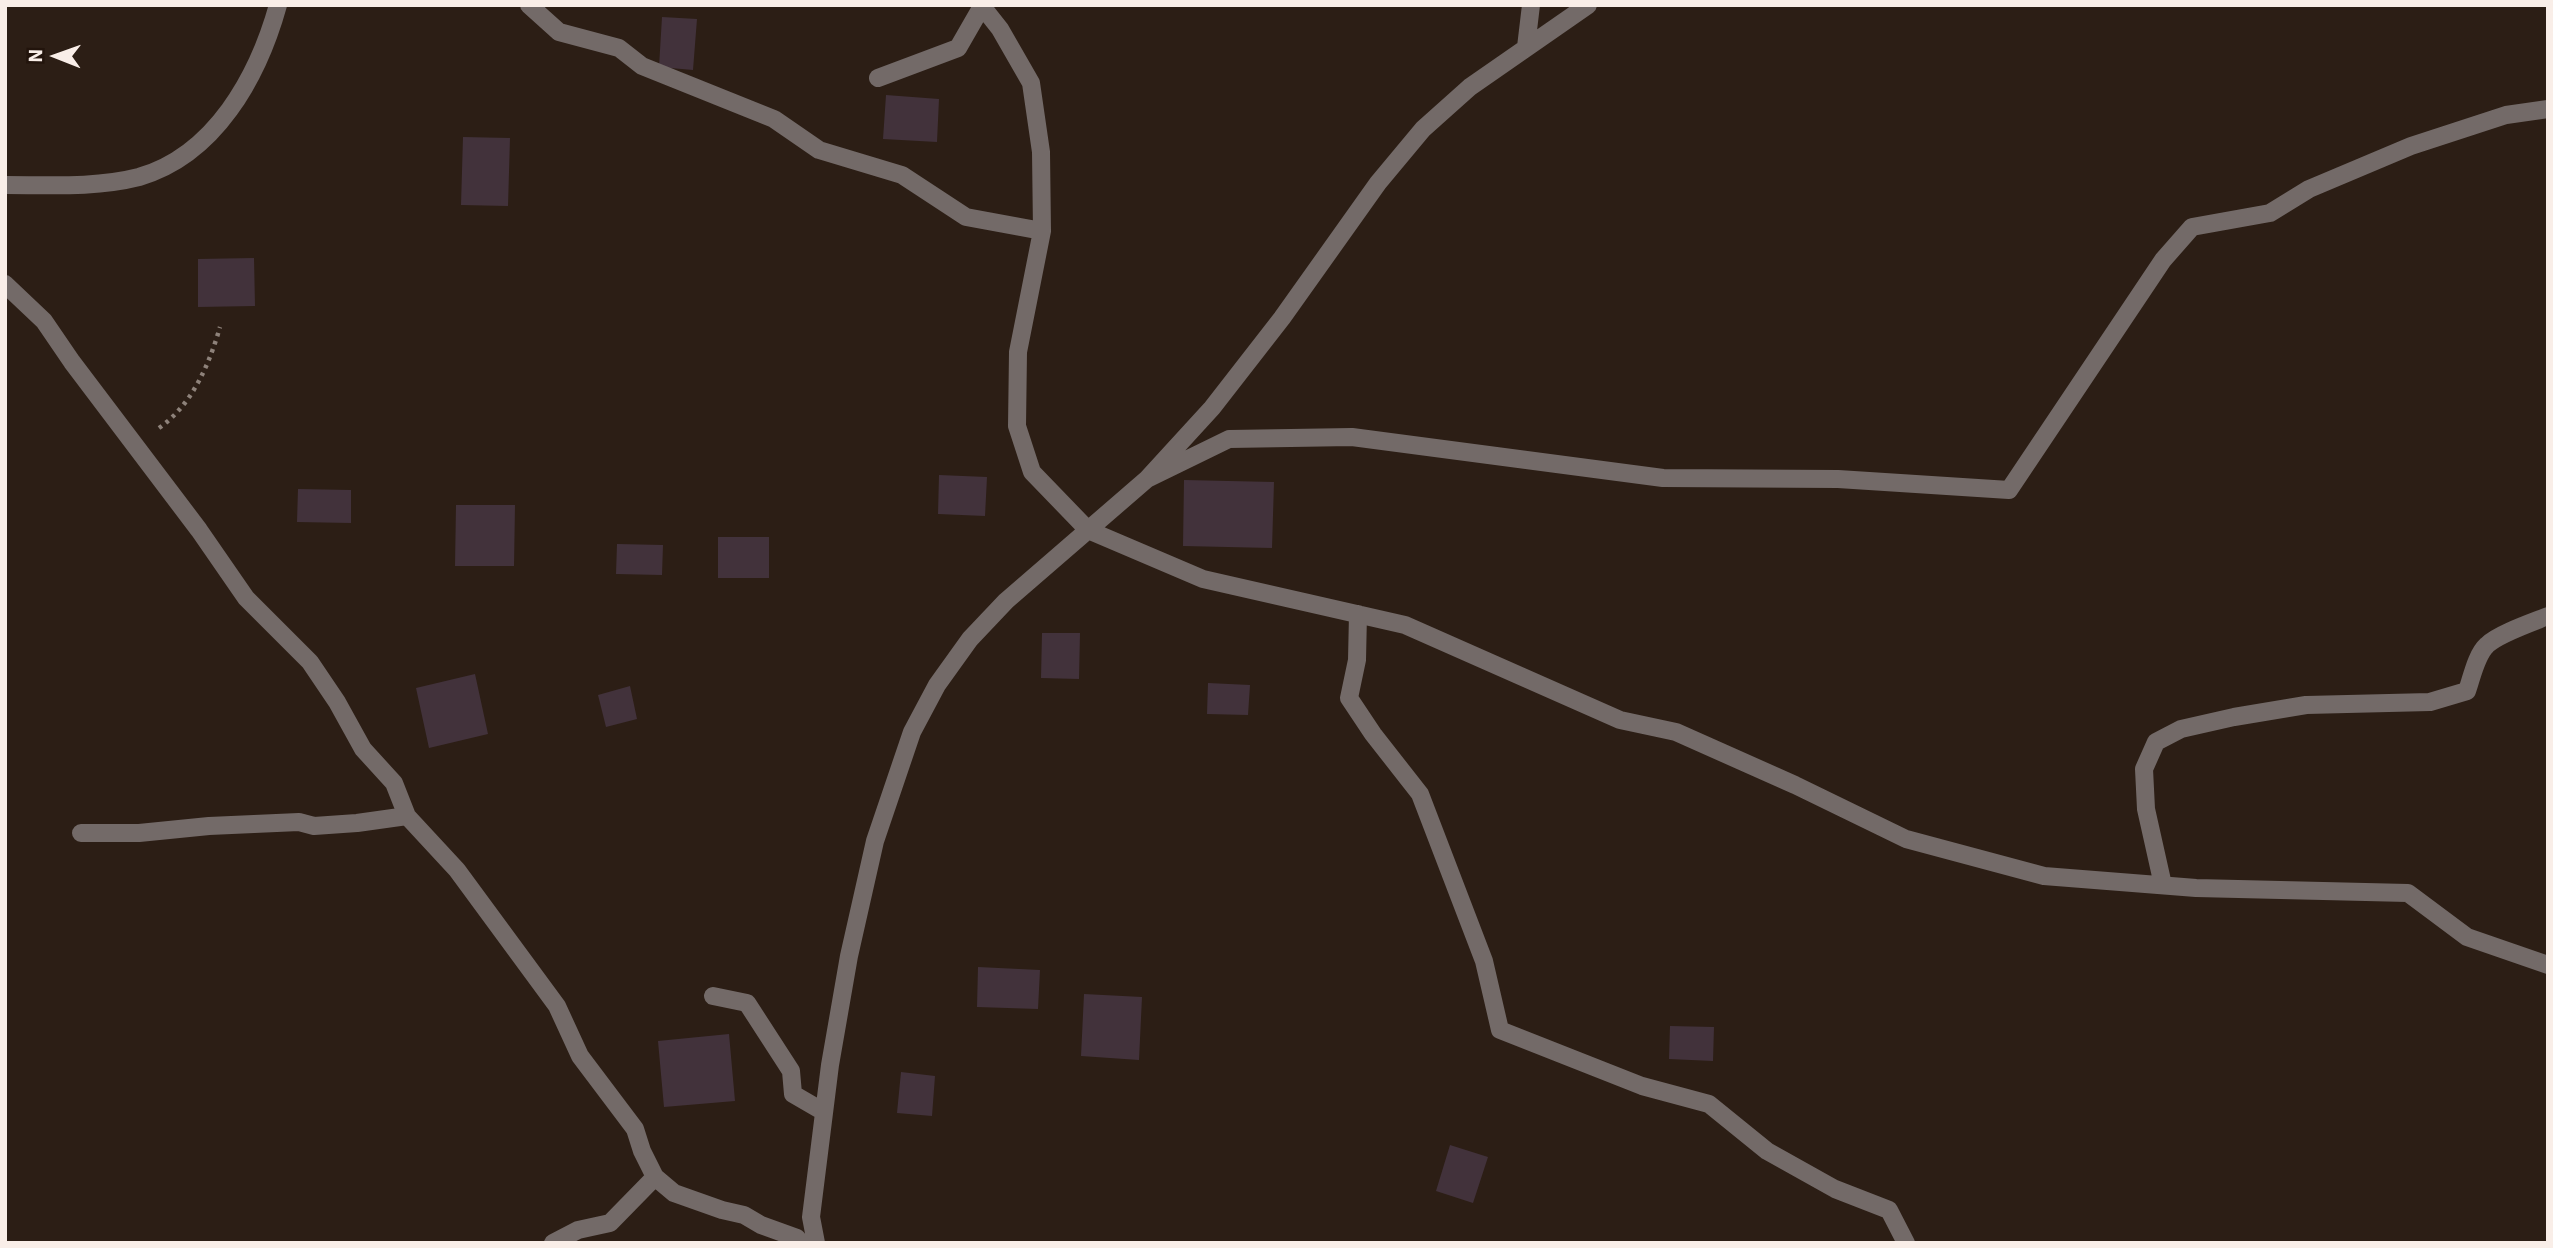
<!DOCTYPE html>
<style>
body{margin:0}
#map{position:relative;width:2553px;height:1248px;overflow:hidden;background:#2c1e15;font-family:"IBM Plex Sans",sans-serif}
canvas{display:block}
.frame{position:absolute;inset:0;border:7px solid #f9eee8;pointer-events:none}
.north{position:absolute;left:21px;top:21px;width:70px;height:70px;-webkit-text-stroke:5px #22140c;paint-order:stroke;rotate:271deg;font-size:19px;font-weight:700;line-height:28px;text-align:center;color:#f9eee8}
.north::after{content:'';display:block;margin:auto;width:24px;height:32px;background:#f9eee8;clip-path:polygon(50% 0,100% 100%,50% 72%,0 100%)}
</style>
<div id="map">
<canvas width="2553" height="1248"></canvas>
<div class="frame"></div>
<div class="north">N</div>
</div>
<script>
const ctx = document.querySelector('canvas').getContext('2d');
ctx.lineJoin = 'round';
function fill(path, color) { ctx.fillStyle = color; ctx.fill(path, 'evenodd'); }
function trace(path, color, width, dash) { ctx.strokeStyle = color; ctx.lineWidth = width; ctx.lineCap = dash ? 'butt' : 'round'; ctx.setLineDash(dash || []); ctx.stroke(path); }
fill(new Path2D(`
 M662 17 697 19 693 70 659 67Z
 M886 95 939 99 937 142 883 139Z
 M463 137 510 138 508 206 461 205Z
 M254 258 255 306 198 307V259Z
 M939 475 987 477 985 516 938 514Z
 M1184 480 1274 482 1272 548 1183 546Z
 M298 489 351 490V523L297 522Z
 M456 505H515L514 566H455Z
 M718 537H769V578H718Z
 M617 544 663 545 662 575 616 574Z
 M1042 633H1080L1079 679 1041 678Z
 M475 674 488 734 429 748 416 688Z
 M1208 683 1250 685 1248 715 1207 714Z
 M630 686 637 719 606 727 598 695Z
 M978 967 1040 970 1038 1009 977 1007Z
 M1084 994 1142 997 1139 1060 1081 1056Z
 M1670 1026 1714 1027 1713 1061 1669 1059Z
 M729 1034 735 1101 664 1107 658 1041Z
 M901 1072 935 1076 932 1116 897 1113Z
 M1450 1145 1488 1157 1473 1203 1436 1191Z`), '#42323b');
trace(new Path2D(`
 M159 428C192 405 209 365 220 327`), '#8e827a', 4.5, [3.5, 5]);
trace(new Path2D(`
 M529 5 559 32 619 48 642 66 774 119 819 150 902 175 966 217 1042 231
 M981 5 1000 29 1031 83 1041 152 1042 231 1018 352 1017 426 1032 472 1088 530 1203 579 1405 625 1620 720 1676 732 1795 785 1906 839 2044 876 2196 888 2408 893 2467 937 2548 965
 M1526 47 1531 5
 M878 78 958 48 981 8
 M5 185C49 185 96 188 139 177 215 155 258 77 278 5
 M5 284 44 321 72 362 199 530 246 598 310 662 337 702 363 749 394 783 407 816 457 870 557 1006 580 1056 635 1129 642 1151 655 1177
 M1147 479 1229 439 1352 437 1663 478 1838 479 2009 490 2163 260 2192 227 2270 213 2309 189 2411 146 2506 115 2548 109
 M1358 614 1357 660 1349 698 1373 734 1420 794 1484 961 1500 1030 1642 1086 1709 1104 1767 1151 1835 1189 1889 1210 1906 1243
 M81 833H139L209 826 299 822 314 826 357 823 407 816
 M2163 885 2146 809 2144 769 2156 742 2181 729 2234 717 2306 705 2430 702 2467 691C2472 677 2476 655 2487 645 2498 634 2533 622 2548 616
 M713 996 747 1003 791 1071 793 1094 824 1112
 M553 1243 578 1230 610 1223 655 1177 674 1193 722 1210 744 1215 761 1225 797 1238 801 1243
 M816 1243 811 1217 830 1065 849 956 875 841 912 732 937 685 970 639 1006 601 1147 479 1212 408 1282 318 1378 183 1423 129 1470 87 1588 5`), '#736a68', 18);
</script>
